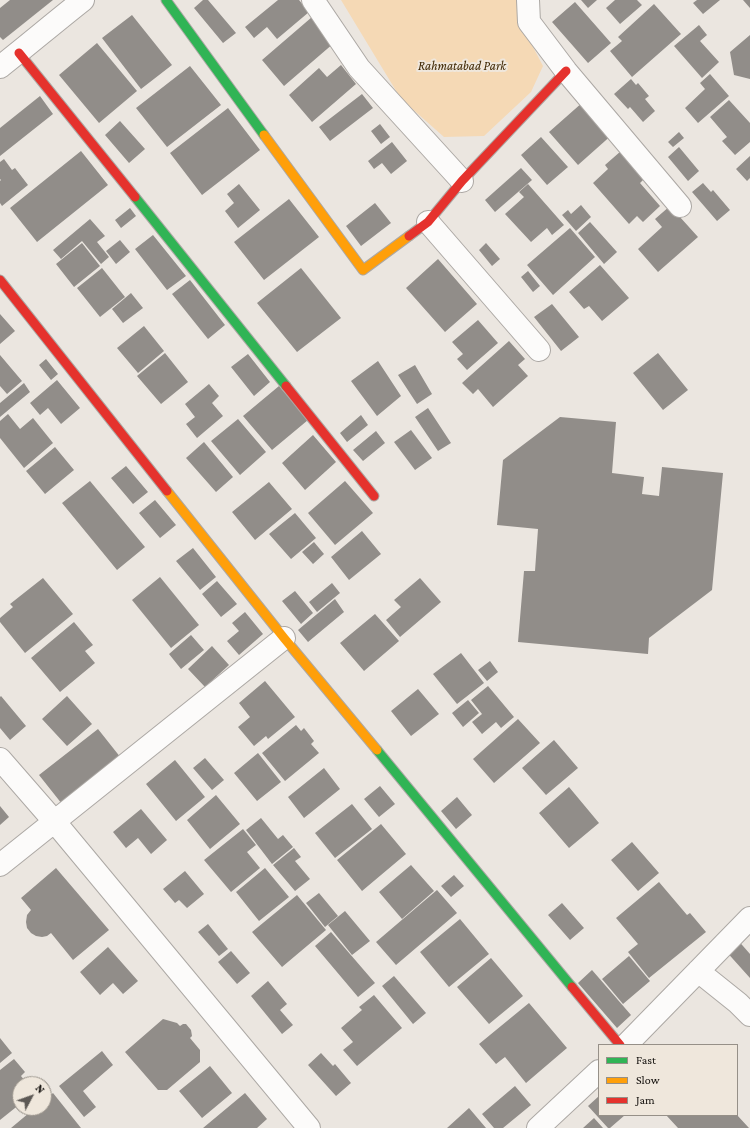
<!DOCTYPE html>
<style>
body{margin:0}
#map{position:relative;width:750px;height:1128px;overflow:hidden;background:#ebe6e0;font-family:"Crimson Pro",serif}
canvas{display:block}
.legend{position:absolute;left:598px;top:1044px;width:140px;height:72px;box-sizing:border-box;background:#efe7dc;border:1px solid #969088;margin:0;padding:5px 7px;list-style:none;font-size:12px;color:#100d0a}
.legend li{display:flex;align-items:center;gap:8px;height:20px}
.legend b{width:20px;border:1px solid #969088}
.north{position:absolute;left:12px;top:1076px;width:40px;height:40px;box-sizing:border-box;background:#efe7dc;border:1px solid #969088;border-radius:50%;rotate:49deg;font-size:11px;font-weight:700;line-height:16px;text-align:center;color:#100d0a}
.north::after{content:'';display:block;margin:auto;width:14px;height:18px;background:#5d5955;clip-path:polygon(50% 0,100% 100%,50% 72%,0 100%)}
</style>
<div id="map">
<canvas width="750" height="1128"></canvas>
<ul class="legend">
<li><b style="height:5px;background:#30b455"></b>Fast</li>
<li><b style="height:5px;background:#ff9f0a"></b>Slow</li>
<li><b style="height:5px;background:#e5322d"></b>Jam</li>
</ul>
<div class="north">N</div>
</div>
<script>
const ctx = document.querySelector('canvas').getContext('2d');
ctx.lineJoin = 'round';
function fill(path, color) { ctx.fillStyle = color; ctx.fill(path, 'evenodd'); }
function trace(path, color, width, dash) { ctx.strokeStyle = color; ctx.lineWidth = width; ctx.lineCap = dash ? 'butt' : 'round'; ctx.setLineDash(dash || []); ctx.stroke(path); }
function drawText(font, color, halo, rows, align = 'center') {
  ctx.font = font + ' "Crimson Pro",serif'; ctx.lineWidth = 4; ctx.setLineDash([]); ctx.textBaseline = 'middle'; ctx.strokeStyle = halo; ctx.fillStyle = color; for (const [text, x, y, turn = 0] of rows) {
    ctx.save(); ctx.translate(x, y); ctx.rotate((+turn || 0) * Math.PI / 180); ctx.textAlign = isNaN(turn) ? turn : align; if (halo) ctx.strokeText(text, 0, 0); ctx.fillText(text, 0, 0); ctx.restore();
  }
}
fill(new Path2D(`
 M341 0H520L521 24 543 66 531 92 484 136 444 137 401 99Z`), '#f5d9b5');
fill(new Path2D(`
 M10 0H53L3 40 0 37V8Z
 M203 0H208L236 33 223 43 194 8Z
 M278 0H299L309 12 277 39 267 27 254 38 245 27Z
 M581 0H597L588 8Z
 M615 0H637L642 5 620 24 606 8Z
 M697 0H720L703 14 693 3Z
 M743 0H750V8Z
 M575 2 611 43 588 63 552 22Z
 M654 4 681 34 632 77 610 51 622 41 618 37Z
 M132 15 172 65 141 89 102 38Z
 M312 17 334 43 284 86 262 60Z
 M699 25 707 35 700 41 719 62 702 78 674 46Z
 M750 35V79L734 75 730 52Z
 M97 43 137 91 99 123 59 75Z
 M341 65 356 84 312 122 289 95 319 68 327 77Z
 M190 66 221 105 167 147 136 108Z
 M710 74 729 96 698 123 685 108 705 89 700 83Z
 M631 79 636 85 638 83 649 96 645 99 655 111 643 122 630 107 628 109 614 94Z
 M362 94 373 108 330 141 319 127Z
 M40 96 53 114 0 156V128Z
 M729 100 750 123V142L735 155 722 141 727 137 710 117Z
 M583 102 614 133 578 165 549 132Z
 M228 108 260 150 202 195 170 153Z
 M120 121 145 149 129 163 105 135Z
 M380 124 390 137 381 144 371 131Z
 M679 132 684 138 673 147 668 142Z
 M541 137 568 167 547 185 521 155Z
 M392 142 407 161 391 174 382 163 374 169 368 161Z
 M679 147 699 171 688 181 668 157Z
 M81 151 108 185 37 242 10 208Z
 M621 151 645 178 640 183 660 206 643 222 637 216 629 224 593 183 608 169 605 165Z
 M750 156V178L747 181 736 169Z
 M4 159 12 170 15 168 28 185 2 206 0 203V181L1 180 0 179V162Z
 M521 168 532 180 495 212 485 200Z
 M703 183 711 192 713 190 730 210 717 221 692 192Z
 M239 184 260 210 238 228 225 211 234 203 227 194Z
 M528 184 564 225 552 235 547 228 531 242 505 214 524 197 519 192Z
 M289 199 319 237 264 280 234 242Z
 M375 203 391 223 361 246 346 226Z
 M581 205 591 217 576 231 562 215 568 210 571 214Z
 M670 206 698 237 658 272 638 249 662 227 655 219Z
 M130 208 136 216 121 228 115 220Z
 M90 219 105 236 97 242 109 257 101 264 82 241 61 259 53 250Z
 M590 222 617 252 604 264 578 233Z
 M570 228 595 257 553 295 527 265Z
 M153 235 186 276 167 290 135 249Z
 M120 240 130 252 116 264 106 251Z
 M82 243 100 266 74 287 56 264Z
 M486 243 500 259 492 266 479 250Z
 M438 259 477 304 445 332 406 288Z
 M600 265 629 298 602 321 589 306 584 309 569 292Z
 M102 268 125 297 100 317 77 288Z
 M301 268 341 318 297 352 257 303Z
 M528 271 540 286 533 292 521 277Z
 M190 280 225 325 208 339 172 294Z
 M131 293 143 308 123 323 112 309Z
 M552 304 579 337 561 351 534 317Z
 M0 314 15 331 0 344Z
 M478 320 498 343 467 370 457 359 463 354 452 342Z
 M144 326 164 351 138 373 117 348Z
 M509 341 525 359 518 365 528 376 493 407 478 389 473 394 462 383Z
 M165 353 188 382 161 404 137 376Z
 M658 353 688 390 663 410 633 373Z
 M248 354 270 382 254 396 231 367Z
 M0 355 22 381 7 394 0 386Z
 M46 359 58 374 51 380 39 365Z
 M378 361 401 396 377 416 351 381Z
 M415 365 432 394 417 404 398 375Z
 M57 380 80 408 61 424 48 408 40 415 30 403Z
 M24 383 30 392 0 417V403Z
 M209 384 219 396 212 403 223 416 197 438 186 424 195 417 185 404Z
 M279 386 308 420 272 450 243 416Z
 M428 408 451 443 438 451 415 417Z
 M8 414 20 429 33 418 53 443 24 468 0 438V421Z
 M361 415 368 425 347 442 340 433Z
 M560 417 616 422 612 473 644 477 642 494 659 496 662 467 723 473 712 590 649 638 648 654 518 642 524 571H535L538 529 497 525 503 460Z
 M238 419 266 452 240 475 211 441Z
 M411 430 432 458 415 470 394 442Z
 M376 431 385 443 363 461 353 450Z
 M313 435 336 462 305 490 282 463Z
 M204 442 233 477 216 492 186 458Z
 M55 447 74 470 45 494 26 471Z
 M126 466 148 492 133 504 111 478Z
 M90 481 145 547 117 570 62 503Z
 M345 481 373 513 335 545 308 513Z
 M269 482 292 509 255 540 232 512Z
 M155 500 176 525 160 538 139 513Z
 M295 513 316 538 291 559 269 534Z
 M362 531 381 554 349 580 331 557Z
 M314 542 324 554 313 564 302 552Z
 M193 548 216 577 200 590 176 561Z
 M160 577 199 625 171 648 132 600Z
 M43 578 73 614 25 653 0 622V618L13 607 10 604Z
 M420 578 441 602 400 637 386 620 401 607 394 600Z
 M217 581 237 604 221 617 202 594Z
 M332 583 340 593 317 612 309 602Z
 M295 591 313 613 301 624 282 601Z
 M335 599 344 612 308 642 298 630Z
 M245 612 263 634 239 655 227 641 239 631 232 623Z
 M375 614 399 641 364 671 340 643Z
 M74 622 93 645 85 651 95 663 60 692 31 658Z
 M191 635 204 650 181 669 169 654Z
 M212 646 229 665 205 687 188 669Z
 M461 653 484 683 457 704 433 674Z
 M490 661 498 672 487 681 478 670Z
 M265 681 295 717 268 739 266 736 254 746 238 727 250 717 239 703Z
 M488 686 514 717 501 728 496 722 482 734 472 722 482 714 471 700Z
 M418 689 439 714 411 736 391 711Z
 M1 696 26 726 10 740 0 728V697Z
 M67 696 92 724 67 746 42 719Z
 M468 700 479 713 463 727 452 713Z
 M518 719 540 743 494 783 473 759Z
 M296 725 301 731 304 728 314 741 311 744 319 753 285 781 262 753Z
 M98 729 121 758 62 804 39 775Z
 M554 740 578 768 546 795 522 768Z
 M258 753 281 782 257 801 234 773Z
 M205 758 224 780 212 790 193 768Z
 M175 760 205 797 176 821 146 784Z
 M324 768 340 789 304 818 288 797Z
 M380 786 395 804 379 817 364 799Z
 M569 787 599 823 569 848 539 813Z
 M216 795 240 824 210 849 187 820Z
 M457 797 472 815 456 829 441 811Z
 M352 804 372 829 335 858 315 833Z
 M0 806 9 817 0 825Z
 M141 809 167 840 151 854 138 838 126 848 113 832Z
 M261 818 278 839 283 835 293 847 272 864 246 830Z
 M381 824 406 854 362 891 337 860Z
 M243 829 256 845 247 852 260 868 231 892 204 860Z
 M632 842 659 873 638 891 611 860Z
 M294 848 301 857 295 861 310 879 295 891 273 865Z
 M411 865 434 891 402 919 379 892Z
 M56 868 109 930 73 960 51 933 47 936 42 937 36 936 31 933 27 928 26 922 27 915 31 910 21 898Z
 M265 868 289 897 259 921 236 892Z
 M185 871 204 894 187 908 179 900 175 903 163 889Z
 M454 875 464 886 451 897 441 886Z
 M659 882 687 915 690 913 706 932 649 978 628 952 638 944 616 918Z
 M437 890 457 913 396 965 376 942Z
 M319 893 338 916 325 927 306 903Z
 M297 895 326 930 282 967 252 932Z
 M562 903 584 928 570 940 548 915Z
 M345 911 370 941 352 955 328 925Z
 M460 919 489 954 449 987 420 952Z
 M208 924 228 949 219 956 198 932Z
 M331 932 375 983 358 997 315 946Z
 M736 938 750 954V978L724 949Z
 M108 947 138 981 123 994 113 983 100 995 80 972Z
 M231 951 250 973 237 984 218 962Z
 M629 956 650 981 623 1004 602 979Z
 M491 958 523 996 489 1024 457 987Z
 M592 970 631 1015 617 1028 578 983Z
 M394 976 426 1013 413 1024 382 986Z
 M268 981 287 1004 280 1010 293 1025 282 1034 251 996Z
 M374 995 402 1028 357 1066 343 1050 353 1042 341 1028 362 1010 359 1007Z
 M529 1003 567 1048 526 1083 505 1057 496 1064 479 1044Z
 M163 1019 177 1023 180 1026 183 1024H186L191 1030 192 1036 190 1038 200 1050V1062L167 1090H158L125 1052Z
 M0 1038 12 1053 0 1063Z
 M102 1051 113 1065 83 1091 96 1107 84 1117 59 1086Z
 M321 1053 333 1066 335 1064 351 1083 336 1096 308 1065Z
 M14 1059 25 1072 21 1076 27 1084H20V1104L0 1120V1070Z
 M210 1066 232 1093 202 1118 179 1091Z
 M515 1086 531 1105 503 1128H494L482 1114Z
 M53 1093 81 1128H11L35 1108H44V1101Z
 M245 1093 267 1119 257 1128H203Z
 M599 1096V1115H625L610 1128H608L588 1106Z
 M469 1108 486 1128H447Z
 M666 1115H737L749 1128H678Z
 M594 1118 603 1128H583Z`), '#918d89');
const street = new Path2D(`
 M313 0 359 68 462 181
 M528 0 529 22 566 71 680 206
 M0 67C28 45 55 22 83 0
 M428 222 539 350
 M0 759 54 821 309 1128
 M0 865 284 638
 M698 971 738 1003 750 1015
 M626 1045 750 918
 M538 1128 599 1071`);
const fast = new Path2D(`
 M166 0 264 135
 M135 197 286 386
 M377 750 572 987`);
const slow = new Path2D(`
 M264 135 363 270 409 236
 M167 491 284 638 377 750`);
const jam = new Path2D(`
 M19 53 135 197
 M409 236 428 222 462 181 566 71
 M0 280 167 491
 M286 386 374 496
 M572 987 620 1045`);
trace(street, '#aca8a4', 24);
trace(fast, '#aca8a4', 11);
trace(slow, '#aca8a4', 11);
trace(jam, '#aca8a4', 11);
trace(street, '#fcfbfa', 22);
trace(fast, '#30b455', 9);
trace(slow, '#ff9f0a', 9);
trace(jam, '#e5322d', 9);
drawText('italic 13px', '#3e2602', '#efe7dc', [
 ["Rahmatabad Park",462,66]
]);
</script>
